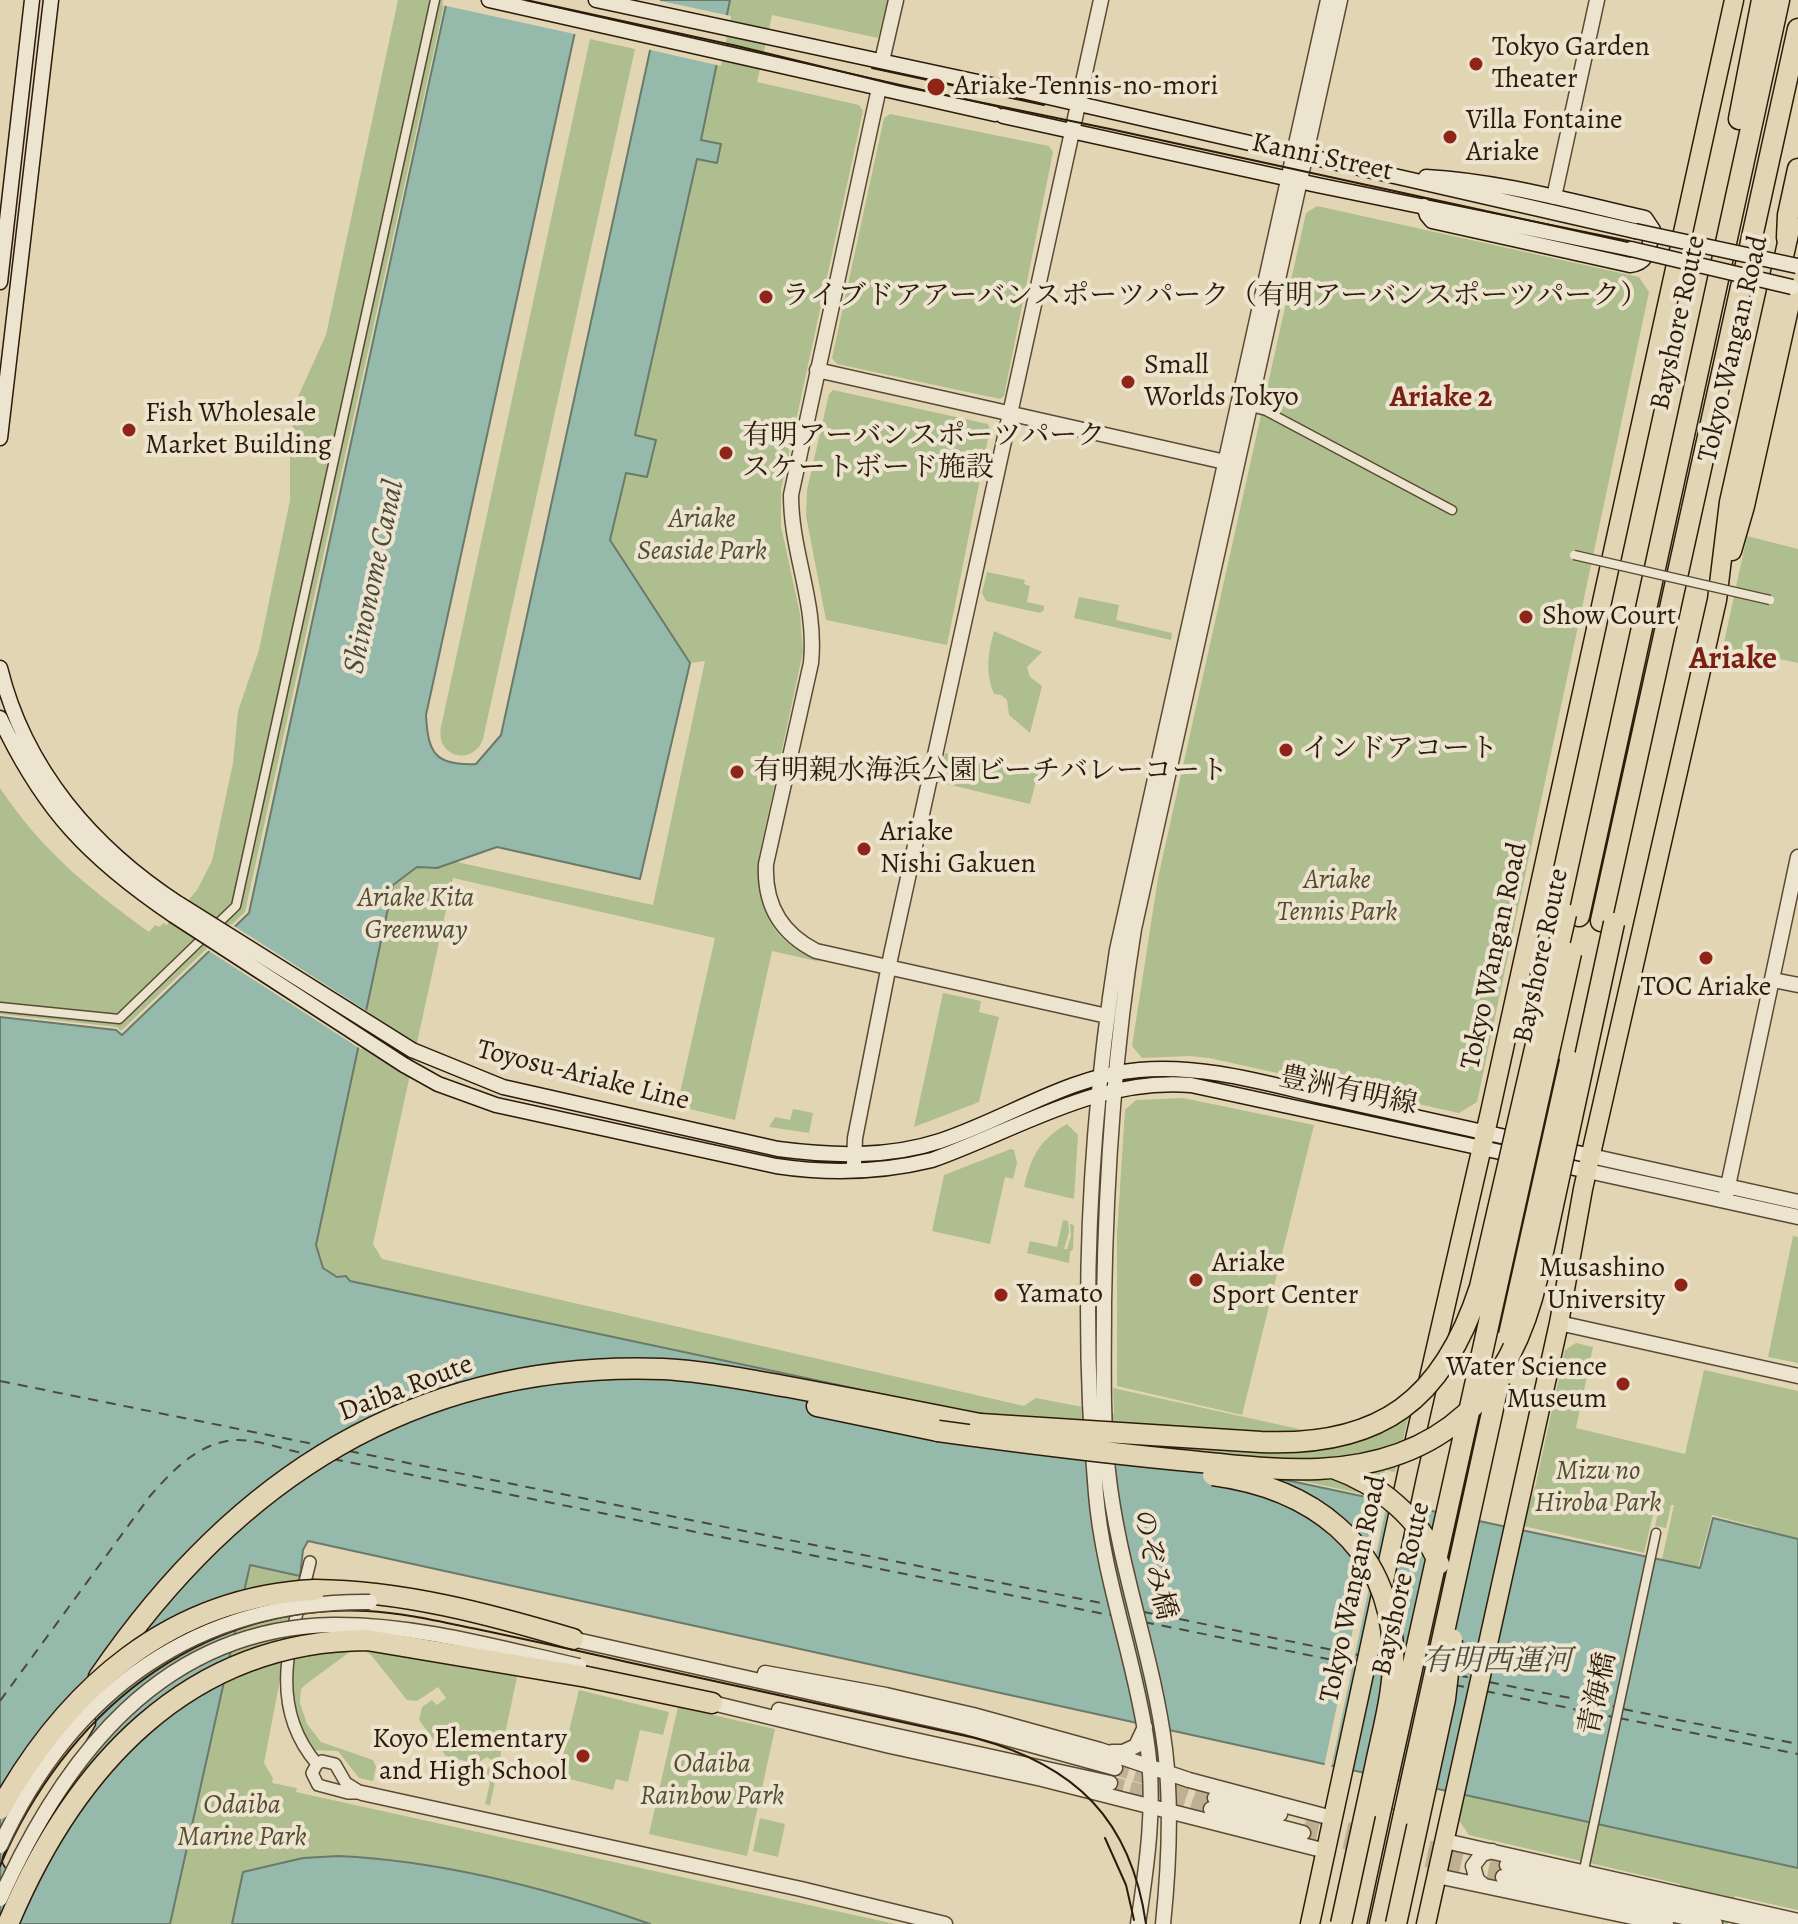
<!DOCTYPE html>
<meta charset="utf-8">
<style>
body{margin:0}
canvas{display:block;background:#e2d5b3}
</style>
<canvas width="1798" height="1924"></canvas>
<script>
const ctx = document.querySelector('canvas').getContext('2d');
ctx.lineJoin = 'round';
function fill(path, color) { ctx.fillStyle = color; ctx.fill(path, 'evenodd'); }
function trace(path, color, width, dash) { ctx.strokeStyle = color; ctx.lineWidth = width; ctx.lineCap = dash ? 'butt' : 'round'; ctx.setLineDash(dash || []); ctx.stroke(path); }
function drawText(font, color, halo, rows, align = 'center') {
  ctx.font = font + ' Alegreya,"Noto Serif JP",serif'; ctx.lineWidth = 8; ctx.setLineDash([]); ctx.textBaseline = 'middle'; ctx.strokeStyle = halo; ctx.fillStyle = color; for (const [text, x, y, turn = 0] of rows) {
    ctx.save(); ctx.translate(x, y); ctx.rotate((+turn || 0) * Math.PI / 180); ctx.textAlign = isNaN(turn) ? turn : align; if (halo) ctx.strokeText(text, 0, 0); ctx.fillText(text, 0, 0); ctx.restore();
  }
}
fill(new Path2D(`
 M398 0H445L245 912 121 1031 117 1027 0 1014V788C43 852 87 887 149 932L155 925 160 927 163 923 167 925 197 890 212 861 233 763 238 711 259 650 290 500V445L297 399 326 335Z
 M730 0H888L878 38 772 15 757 82 859 105 863 111 781 490V526L800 614 803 652 759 856C758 886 761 922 788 943 797 951 810 956 821 962L772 951 735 1120 677 1106 715 938 453 878 373 1244 382 1259 1024 1406 1036 1398 1114 1413 1113 1388 1344 1439 1411 1406 1395 1472 1385 1470 1378 1497 350 1281 346 1276C325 1278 318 1263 316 1245L393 885 417 867 437 868 457 862 653 905 705 661 690 663 610 540 626 473 648 477 635 435 697 159 718 162 721 144 701 140Z
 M590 39 635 49 483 739C473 767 435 757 441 727Z
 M890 114 1049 146 1053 152 1004 396 1000 399 837 364 832 358 884 118Z
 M1317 206 1639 277 1649 292 1477 1102 1459 1113 1209 1058 1190 1056 1142 1058 1132 1046 1158 878 1306 213Z
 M833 390 988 424 990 429 947 645 826 620 806 516 807 490 829 394Z
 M1747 536 1798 549V663L1723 647Z
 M987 572 1025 580 1024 584 1030 586 1027 602 1044 606V610L1040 613 986 601 982 593Z
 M1079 597 1119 605 1116 620 1172 633 1171 640 1074 618Z
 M994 631 1042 652 1027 667 1030 677 1042 686 1030 733 1009 715 1007 700 1001 695 994 694C985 671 988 654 994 631Z
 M945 753 1038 774 1030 804 938 782Z
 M943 993 981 1001 979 1012 999 1017 979 1102 914 1127Z
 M1183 1098 1314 1125 1242 1415 1117 1386V1234L1125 1110 1136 1100Z
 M793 1109 813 1113 809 1133 769 1127 775 1117 790 1120Z
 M1067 1124 1078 1135 1074 1199 1024 1187C1031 1157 1039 1140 1067 1124Z
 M1011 1149 1014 1150 1017 1163 1013 1179 1005 1177 990 1244 932 1231 944 1175Z
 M1063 1220 1068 1221 1069 1232 1064 1249H1067L1071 1236 1070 1224 1074 1225 1073 1249 1070 1252 1069 1263 1027 1253 1030 1241 1057 1247Z
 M1793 1236 1798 1237V1363L1768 1357Z
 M1576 1343 1593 1347 1576 1428 1685 1454 1704 1370 1798 1391V1910L1735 1896 1728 1924H1671L1680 1884 1469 1835 1458 1819 1464 1794 1690 1843 1746 1592 1757 1527 1712 1515 1698 1567 1662 1559 1674 1505H1671L1666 1528 1655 1526 1660 1503 1656 1502 1644 1553 1523 1526 1536 1483 1565 1350Z
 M250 1564 300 1576 264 1763 273 1778 272 1783 297 1788 296 1792 895 1924H650L525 1885 386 1859 303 1858 243 1872 232 1924H170Z
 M359 1645 305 1685 301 1689 300 1703 307 1724 321 1742 373 1760 376 1767 373 1781 359 1778 338 1751 311 1750C289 1722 289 1684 296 1652Z
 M362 1649 517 1677 490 1805 485 1804 490 1783 489 1775 481 1777 493 1761 487 1757 476 1764 446 1756 419 1720 422 1707 432 1700 437 1705 446 1698 438 1687 417 1701 407 1700 371 1655Z
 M579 1690 669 1712 663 1735 640 1730 628 1782 616 1779 613 1790 558 1776Z
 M678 1707 775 1729 747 1856 649 1834Z
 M760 1818 785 1824 778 1857 753 1851Z`), '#afbe8f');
const water = new Path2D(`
 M447 0H582L426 715C428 753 435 766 476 764L501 735 661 0H730L701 140 721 144 717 163 697 159 635 435 656 440 647 477 626 473 610 540 690 663 640 879 497 847 437 868 417 867 393 885 316 1245 323 1268 337 1277 346 1276 350 1281 1700 1568 1713 1518 1798 1539V1868L308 1541 303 1550 300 1576 250 1565 170 1924H0V1017L116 1030 122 1035 249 913Z
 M339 1856C444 1861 551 1889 650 1924H232L243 1872 303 1858Z`);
fill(water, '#95b9ab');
trace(water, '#6b7a6b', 2);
fill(new Path2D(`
 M443 0H586L579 35 442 5Z
 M656 0 731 16 721 66 646 49Z
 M231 924 370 1013 362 1050 206 949Z
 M1381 1496 1388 1498 1331 1768 1324 1767Z`), '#e2d5b3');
trace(new Path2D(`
 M0 1381 323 1446
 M349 1451 1111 1605
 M333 1459 1114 1616
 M1144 1612 1358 1655
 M1144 1622 1358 1665
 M1372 1668 1385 1671
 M1458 1675 1471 1678
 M1489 1682 1616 1707
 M1454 1685 1471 1688
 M1485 1691 1613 1717
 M0 1701 150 1496C174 1469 200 1441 238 1440 260 1440 285 1450 307 1454
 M1623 1709 1798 1744
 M1619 1718 1798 1754`), '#4c4b3a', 2, [10, 8]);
trace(new Path2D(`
 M1115 1768 1215 1798
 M1110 1783 1211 1809
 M1306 1820 1507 1865
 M1303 1833 1503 1877`), '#beb091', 14, [14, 7]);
const pedestrian = new Path2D(`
 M1255 408 1266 411 1452 510
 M0 1007 119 1019 236 906 435 0
 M1585 1865 1656 1533`);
const minor = new Path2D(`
 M310 1562C293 1633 264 1702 317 1764
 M322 1761 335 1764 346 1783 362 1793H348L318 1785 312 1773 317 1764Z`);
const tertiary = new Path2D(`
 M882 61 896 0
 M879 88 791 495C791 554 817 602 811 663L766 864C764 904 780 933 816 951L1107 1016
 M1554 197 1597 0
 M817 370 1234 464
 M1773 980 1798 985
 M1591 1156 1798 1202
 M854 1164 855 1138 891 955 1101 0
 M1588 1171 1798 1217
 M1725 1200 1798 857
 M1559 1323 1798 1376
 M563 1637 966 1727 1115 1768
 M765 1673 886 1695 973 1715 1100 1750 1189 1780 1332 1818
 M704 1701 890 1746 1042 1779 1326 1851
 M779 1710 1110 1783
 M1112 1752H1123L1136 1746 1145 1727
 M362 1793 801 1889 945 1924
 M1215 1798 1280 1814
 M1211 1809 1303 1833
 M1445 1841 1798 1921
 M1507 1865 1773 1924
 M1437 1876 1666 1924
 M1503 1877 1715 1924
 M1483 1885 1477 1880 1473 1866 1482 1854 1492 1851
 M1138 1924C1147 1865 1156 1803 1147 1743 1135 1659 1103 1578 1096 1494 1080 1313 1089 1129 1117 950L1328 0
 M1163 1924C1169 1866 1172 1807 1165 1749 1153 1655 1118 1566 1108 1471 1102 1415 1104 1358 1104 1302 1106 1177 1114 1053 1134 929L1340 0`);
const secondary = new Path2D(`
 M489 0 995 114
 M596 0 1001 87
 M1009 88 1635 231
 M1003 116 1317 185 1631 249
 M1424 206 1427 215 1432 221 1630 265C1650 263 1648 247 1653 230L1645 218C1573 202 1500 181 1426 177
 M0 282 32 0
 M0 438 51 0
 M0 668C25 770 93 848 179 904
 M0 718C43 810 89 858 173 915
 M412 1050 503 1087 778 1149C832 1156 888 1158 940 1141 1007 1119 1068 1076 1139 1070 1204 1064 1268 1084 1330 1098 1417 1117 1504 1136 1591 1156
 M404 1065 438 1084 496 1105 776 1166C829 1174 879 1173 932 1160 1017 1130 1097 1077 1191 1085L1588 1171`);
const trunk = new Path2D(`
 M1732 551 1745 506 1798 268
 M1310 1924 1407 1474 1490 1112 1734 0
 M1426 1924 1559 1323 1583 1189 1717 600 1729 502 1791 225`);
const motorway = new Path2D(`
 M1739 119 1762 0
 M1787 238 1788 215 1798 169
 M1579 916 1779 0
 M1601 921 1798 29
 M817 1406 938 1431
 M315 1590C403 1591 489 1614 573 1639
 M99 1677C235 1478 416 1360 663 1369 705 1371 747 1380 789 1387 853 1399 916 1411 980 1424
 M587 1677 712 1703
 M13 1860 54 1775 85 1722
 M1356 1924 1381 1808
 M1380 1924 1404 1814`);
trace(pedestrian, '#5a4a34', 11);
trace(minor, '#5a4a34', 14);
trace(tertiary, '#5a4a34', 17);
trace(secondary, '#2d1c0a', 17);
trace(trunk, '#2d1c0a', 21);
trace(motorway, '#2d1c0a', 23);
trace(pedestrian, '#ece4ce', 8);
trace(minor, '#ece4ce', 11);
trace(tertiary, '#ece4ce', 14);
trace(secondary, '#ece4ce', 14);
trace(trunk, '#e2d5b3', 18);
trace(motorway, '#e2d5b3', 20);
trace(new Path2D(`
 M526 0 737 46 901 86 1110 129 1660 249 1766 274 1798 284
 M872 68 1044 105
 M1766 266 1798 269
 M1105 1838 1126 1885 1134 1920
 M0 1866C64 1716 197 1603 367 1611 407 1613 446 1623 486 1631 533 1641 580 1651 627 1662 743 1688 859 1713 975 1738 1075 1765 1131 1819 1146 1924`), '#2d1c0a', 2);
const pedestrianBridge = new Path2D(`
 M1574 555 1770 600`);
const tertiaryBridge = new Path2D(`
 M0 1846C72 1690 197 1600 370 1602
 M0 1899C64 1757 161 1628 333 1625 416 1624 499 1648 579 1666`);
const secondaryBridge = new Path2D(`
 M1635 231 1797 266
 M1631 249 1792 287
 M179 904 412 1050
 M173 915 404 1065`);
const motorwayBridge = new Path2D(`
 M1509 1335 1570 1061
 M980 1424 1261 1442C1381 1447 1443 1400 1480 1287L1566 914
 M938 1431C1018 1442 1098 1452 1179 1460 1224 1464 1272 1471 1318 1469 1444 1463 1511 1394 1538 1275L1614 923
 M1333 1468C1379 1484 1420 1518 1439 1564
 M1213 1475C1310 1488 1388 1543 1393 1648 1395 1687 1384 1725 1376 1763 1364 1817 1353 1870 1341 1924
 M1381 1808 1571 953
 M0 1809C68 1687 171 1597 315 1590
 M1404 1814 1499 1381
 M8 1924C73 1769 186 1641 367 1640L587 1677
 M1396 1924 1445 1699 1452 1639`);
trace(pedestrianBridge, '#5a4a34', 11, []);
trace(tertiaryBridge, '#5a4a34', 17, []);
trace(secondaryBridge, '#2d1c0a', 17, []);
trace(motorwayBridge, '#2d1c0a', 23, []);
trace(pedestrianBridge, '#ece4ce', 8);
trace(tertiaryBridge, '#ece4ce', 14);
trace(secondaryBridge, '#ece4ce', 14);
trace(motorwayBridge, '#e2d5b3', 20);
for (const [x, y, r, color] of [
 [1476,64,8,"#8f2418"],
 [936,87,10,"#8f2418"],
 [1450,137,8,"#8f2418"],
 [766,297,8,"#8f2418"],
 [1128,382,8,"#8f2418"],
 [129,430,8,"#8f2418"],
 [726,453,8,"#8f2418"],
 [1526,617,8,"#8f2418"],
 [1286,750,8,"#8f2418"],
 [737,772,8,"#8f2418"],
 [864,849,8,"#8f2418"],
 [1706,958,8,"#8f2418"],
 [1196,1280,8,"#8f2418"],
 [1681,1285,8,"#8f2418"],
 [1001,1295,8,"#8f2418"],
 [1623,1384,8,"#8f2418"],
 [583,1756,8,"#8f2418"]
]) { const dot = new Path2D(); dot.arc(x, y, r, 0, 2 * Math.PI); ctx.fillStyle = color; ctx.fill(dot); trace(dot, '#ece4ce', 3); }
drawText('28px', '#2d1c0a', '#ece4ce', [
 ["Tokyo Garden",1492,48],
 ["Theater",1492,80],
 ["Ariake-Tennis-no-mori",954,87],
 ["Villa Fontaine",1466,121],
 ["Ariake",1466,153],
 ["ライブドアアーバンスポーツパーク（有明アーバンスポーツパーク）",782,297],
 ["Small",1144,366],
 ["Worlds Tokyo",1144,398],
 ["Fish Wholesale",145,414],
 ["Market Building",145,446],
 ["有明アーバンスポーツパーク",742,437],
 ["スケートボード施設",742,469],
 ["Show Court",1542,617],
 ["インドアコート",1302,750],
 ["有明親水海浜公園ビーチバレーコート",753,772],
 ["Ariake",880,833],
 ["Nishi Gakuen",880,865],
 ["TOC Ariake",1706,988,"center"],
 ["Ariake",1212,1264],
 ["Sport Center",1212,1296],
 ["Musashino",1665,1269,"right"],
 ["University",1665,1301,"right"],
 ["Yamato",1017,1295],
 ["Water Science",1607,1368,"right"],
 ["Museum",1607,1400,"right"],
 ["Koyo Elementary",567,1740,"right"],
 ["and High School",567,1772,"right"]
], 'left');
drawText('28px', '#2d1c0a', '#ece4ce', [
 ["Kanni Street",1322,158,12],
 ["Bayshore Route",1679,323,-78],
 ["Tokyo Wangan Road",1734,349,-77],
 ["Tokyo Wangan Road",1495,956,-78],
 ["Bayshore Route",1542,956,-78],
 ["Toyosu-Ariake Line",583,1076,14],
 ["豊洲有明線",1348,1092,12],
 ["Daiba Route",406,1389,-21],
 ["のぞみ橋",1153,1565,77],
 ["Tokyo Wangan Road",1354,1589,-78],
 ["Bayshore Route",1402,1589,-77],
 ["青海橋",1599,1694,-78]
]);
drawText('italic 28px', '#544d32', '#ece4ce', [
 ["Ariake",702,520],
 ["Seaside Park",702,552],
 ["Ariake",1337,881],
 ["Tennis Park",1337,913],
 ["Ariake Kita",416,899],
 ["Greenway",416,931],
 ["Mizu no",1598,1472],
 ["Hiroba Park",1598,1504],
 ["Odaiba",712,1765],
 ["Rainbow Park",712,1797],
 ["Odaiba",242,1806],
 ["Marine Park",242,1838]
]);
drawText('bold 30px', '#7a1f14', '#ece4ce', [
 ["Ariake 2",1441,399]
]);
drawText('italic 30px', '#4c4b3a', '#ece4ce', [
 ["Shinonome Canal",375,577,-78],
 ["有明西運河",1497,1663]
]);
drawText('bold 32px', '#7a1f14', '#ece4ce', [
 ["Ariake",1733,660]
]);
</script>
